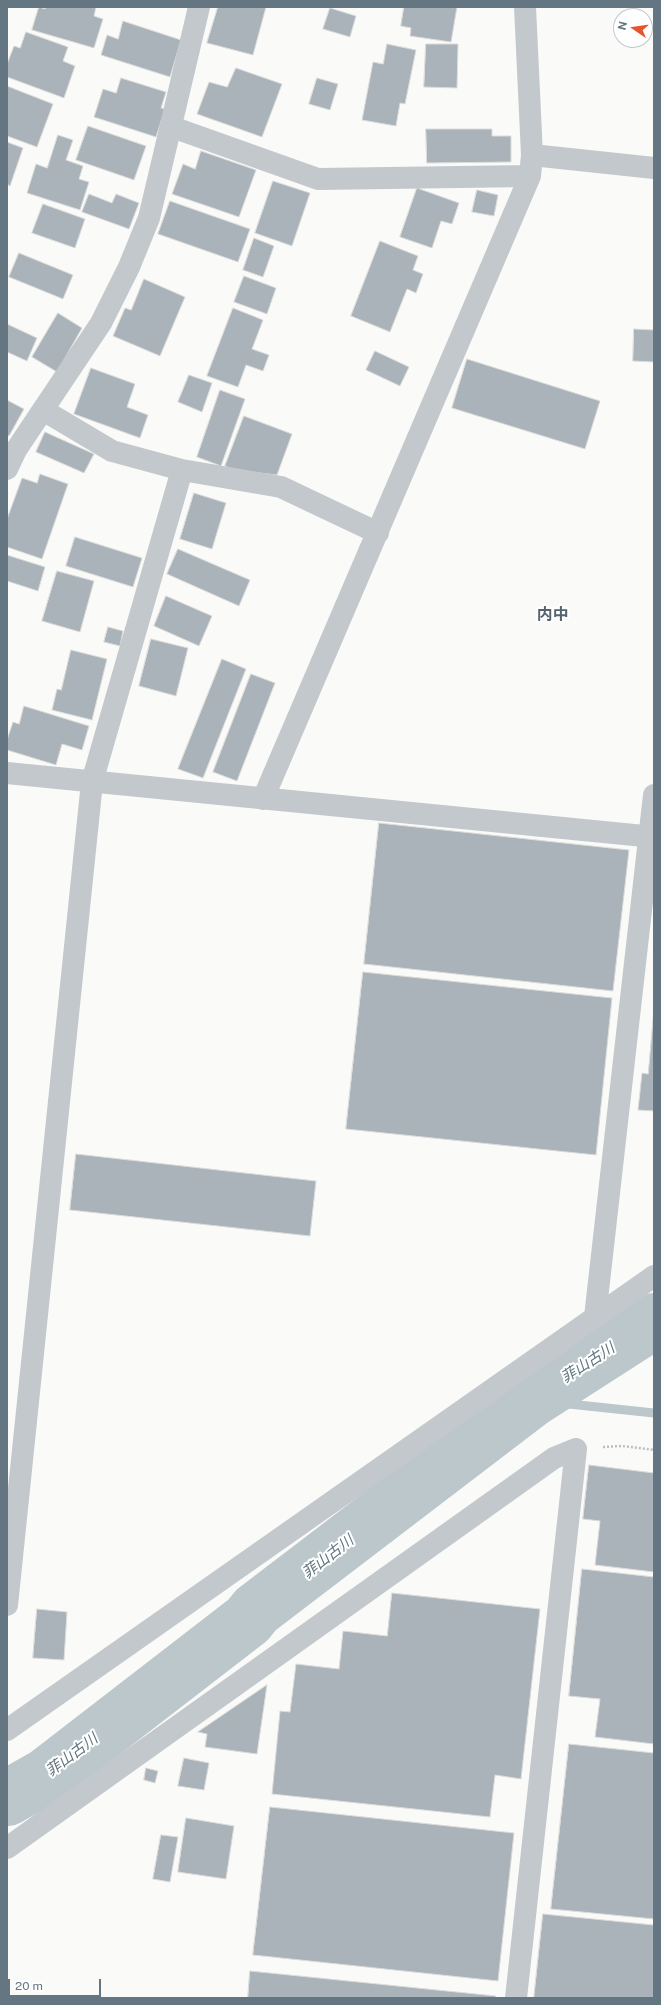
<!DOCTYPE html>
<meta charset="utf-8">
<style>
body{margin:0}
#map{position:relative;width:661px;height:2005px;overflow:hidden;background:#fafaf8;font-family:"Public Sans",sans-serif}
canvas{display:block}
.frame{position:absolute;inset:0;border:8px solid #657683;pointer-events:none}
.north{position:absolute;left:613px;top:8px;width:40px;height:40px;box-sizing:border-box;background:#fff;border:1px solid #c1c8cd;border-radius:50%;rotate:283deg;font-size:11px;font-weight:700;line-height:16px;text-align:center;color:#657683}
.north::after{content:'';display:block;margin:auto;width:14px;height:18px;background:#e4572e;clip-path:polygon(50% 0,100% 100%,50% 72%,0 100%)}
.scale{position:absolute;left:8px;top:1979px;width:93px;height:18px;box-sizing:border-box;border:2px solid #657683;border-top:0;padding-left:5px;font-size:12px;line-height:14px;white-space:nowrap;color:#657683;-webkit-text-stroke:3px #fff;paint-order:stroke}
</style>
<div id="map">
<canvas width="661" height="2005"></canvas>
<div class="frame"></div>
<div class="north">N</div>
<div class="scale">20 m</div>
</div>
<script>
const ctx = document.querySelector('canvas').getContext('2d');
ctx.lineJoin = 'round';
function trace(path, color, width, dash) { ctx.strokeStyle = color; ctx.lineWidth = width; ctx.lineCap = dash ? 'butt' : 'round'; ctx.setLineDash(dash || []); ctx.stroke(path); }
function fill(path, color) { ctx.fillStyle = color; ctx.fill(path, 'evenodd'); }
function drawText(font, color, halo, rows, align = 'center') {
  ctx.font = font + ' "Public Sans","Noto Sans JP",sans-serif'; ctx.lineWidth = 4; ctx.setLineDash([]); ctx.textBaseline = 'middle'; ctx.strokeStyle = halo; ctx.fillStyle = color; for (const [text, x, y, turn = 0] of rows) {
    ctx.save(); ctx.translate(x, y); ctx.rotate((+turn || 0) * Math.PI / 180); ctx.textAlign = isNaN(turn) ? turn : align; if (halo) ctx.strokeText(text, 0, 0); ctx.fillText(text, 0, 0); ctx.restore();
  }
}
trace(new Path2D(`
 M531 1400 654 1413`), '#bbc7cb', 9);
trace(new Path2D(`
 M7 1798 46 1776 248 1620 256 1610 531 1400 654 1321`), '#bbc7cb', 56);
const building = new Path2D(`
 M39 7 45 9 46 7H96L94 16 103 19 94 48 32 30Z
 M218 7H266L253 55 207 43Z
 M404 7H457L451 42 410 36 411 28 401 26Z
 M330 8 356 16 350 37 323 29Z
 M123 21 181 40 170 77 101 55 107 35 118 39Z
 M26 32 68 47 63 61 75 66 64 98 7 77V64L14 46 20 48Z
 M387 44 416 50 405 104 400 103 396 126 362 120 373 62 383 64Z
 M426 44H458L457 88 424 87Z
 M236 68 282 84 262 137 197 114 209 82 227 87Z
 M121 78 166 92 161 108 165 109 156 137 94 117 103 89 116 93Z
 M317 78 338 84 330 110 309 104Z
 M7 86 53 104 37 147 7 136Z
 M88 126 146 146 134 180 76 160Z
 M426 129H492V136H511V162L427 163Z
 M58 135 73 140 66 160 83 166 79 179 89 182 80 210 27 193 36 164 47 168Z
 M7 142 23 148 10 186 7 184Z
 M201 151 256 170 239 217 172 194 183 164 195 169Z
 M273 181 310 193 292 246 255 233Z
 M417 188 459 203 452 224 441 221 432 248 400 237Z
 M477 190 498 195 494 216 472 212Z
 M89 194 112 203 116 194 139 203 129 229 82 212Z
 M170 201 250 229 238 262 158 234Z
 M43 204 85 219 75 248 32 233Z
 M254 238 274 246 263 277 243 270Z
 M380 241 418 256 413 270 423 274 416 293 407 289 390 332 351 316Z
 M19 253 73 275 63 299 9 277Z
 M244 276 276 288 267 314 234 302Z
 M144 279 185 297 160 356 113 336 125 308 131 310Z
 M233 308 263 320 252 349 269 355 263 371 246 365 238 387 207 376Z
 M58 313 82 328 57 372 32 357Z
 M7 324 37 338 27 361 7 352Z
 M634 329 654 330V362L633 361Z
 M375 351 409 367 400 386 366 370Z
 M467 359 600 401 585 449 452 408Z
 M91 368 135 384 127 407 148 415 140 438 74 414Z
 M189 375 212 383 202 412 178 402Z
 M220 390 245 399 221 466 197 457Z
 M7 400 24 409 9 436 7 435Z
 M244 416 292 434 277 475 234 470 225 466Z
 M45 432 94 454 84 473 36 452Z
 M40 474 68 484 42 559 7 547V519L22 478 37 483Z
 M194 493 226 503 212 549 180 539Z
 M75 537 142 558 133 587 66 566Z
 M178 549 250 580 239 606 167 574Z
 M7 555 45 567 38 591 7 581Z
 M57 571 94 581 80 632 42 621Z
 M166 596 212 616 199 646 154 626Z
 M108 627 123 631 120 646 104 642Z
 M151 639 188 648 176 696 139 686Z
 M71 650 107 659 92 720 52 710 57 689 61 690Z
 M222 659 246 669 203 778 178 769Z
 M251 674 275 683 237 781 213 772Z
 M24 706 89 726 82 750 62 744 56 765 7 750V740L13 722 19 724Z
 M379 823 629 850 613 991 364 964Z
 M363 972 612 998 596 1155 346 1129Z
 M654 1008V1111L638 1110 642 1073 648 1074Z
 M76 1154 316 1181 310 1236 70 1210Z
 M589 1465 654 1473V1572L595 1565 600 1521 583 1519Z
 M582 1569 654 1577V1744L595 1737 600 1699 569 1696Z
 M392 1593 540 1609 521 1779 495 1775 490 1817 272 1794 280 1711 290 1712 296 1664 339 1669 343 1631 387 1636Z
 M37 1609 67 1612 64 1660 33 1658Z
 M267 1685 257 1754 205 1747 207 1734 198 1732Z
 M569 1744 654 1753V1919L551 1909Z
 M184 1758 209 1763 204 1790 178 1786Z
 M146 1768 158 1771 155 1783 144 1780Z
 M270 1807 514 1833 498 1981 253 1955Z
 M186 1818 234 1826 226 1879 178 1872Z
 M161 1835 178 1837 170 1882 153 1879Z
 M543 1914 654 1925V1998H534Z
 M250 1971 496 1996 495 1998H248Z`);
fill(building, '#aab3b9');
trace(building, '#dcdcda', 1);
trace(new Path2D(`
 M603 1447 622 1446 654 1450`), '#bbbfc2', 2.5, [2, 2]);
trace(new Path2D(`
 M172 127 318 179 530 176
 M532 155 654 168
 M43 410 112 451 182 470 281 487 378 533
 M7 469 16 450 101 323 129 267 149 218 199 7
 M7 773 654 837
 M263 799 530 176 532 155 525 7
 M595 1317 654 795
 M7 1605 92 782 182 470
 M7 1730 654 1276
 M7 1848 554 1458 576 1449 516 1998`), '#c3c8cc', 22);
drawText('italic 15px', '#60757c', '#fff', [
 ["菲山古川",588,1363,-33],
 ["菲山古川",328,1557,-38],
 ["菲山古川",72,1755,-37]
]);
drawText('bold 16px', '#57646e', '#fff', [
 ["内中",553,615]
]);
</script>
